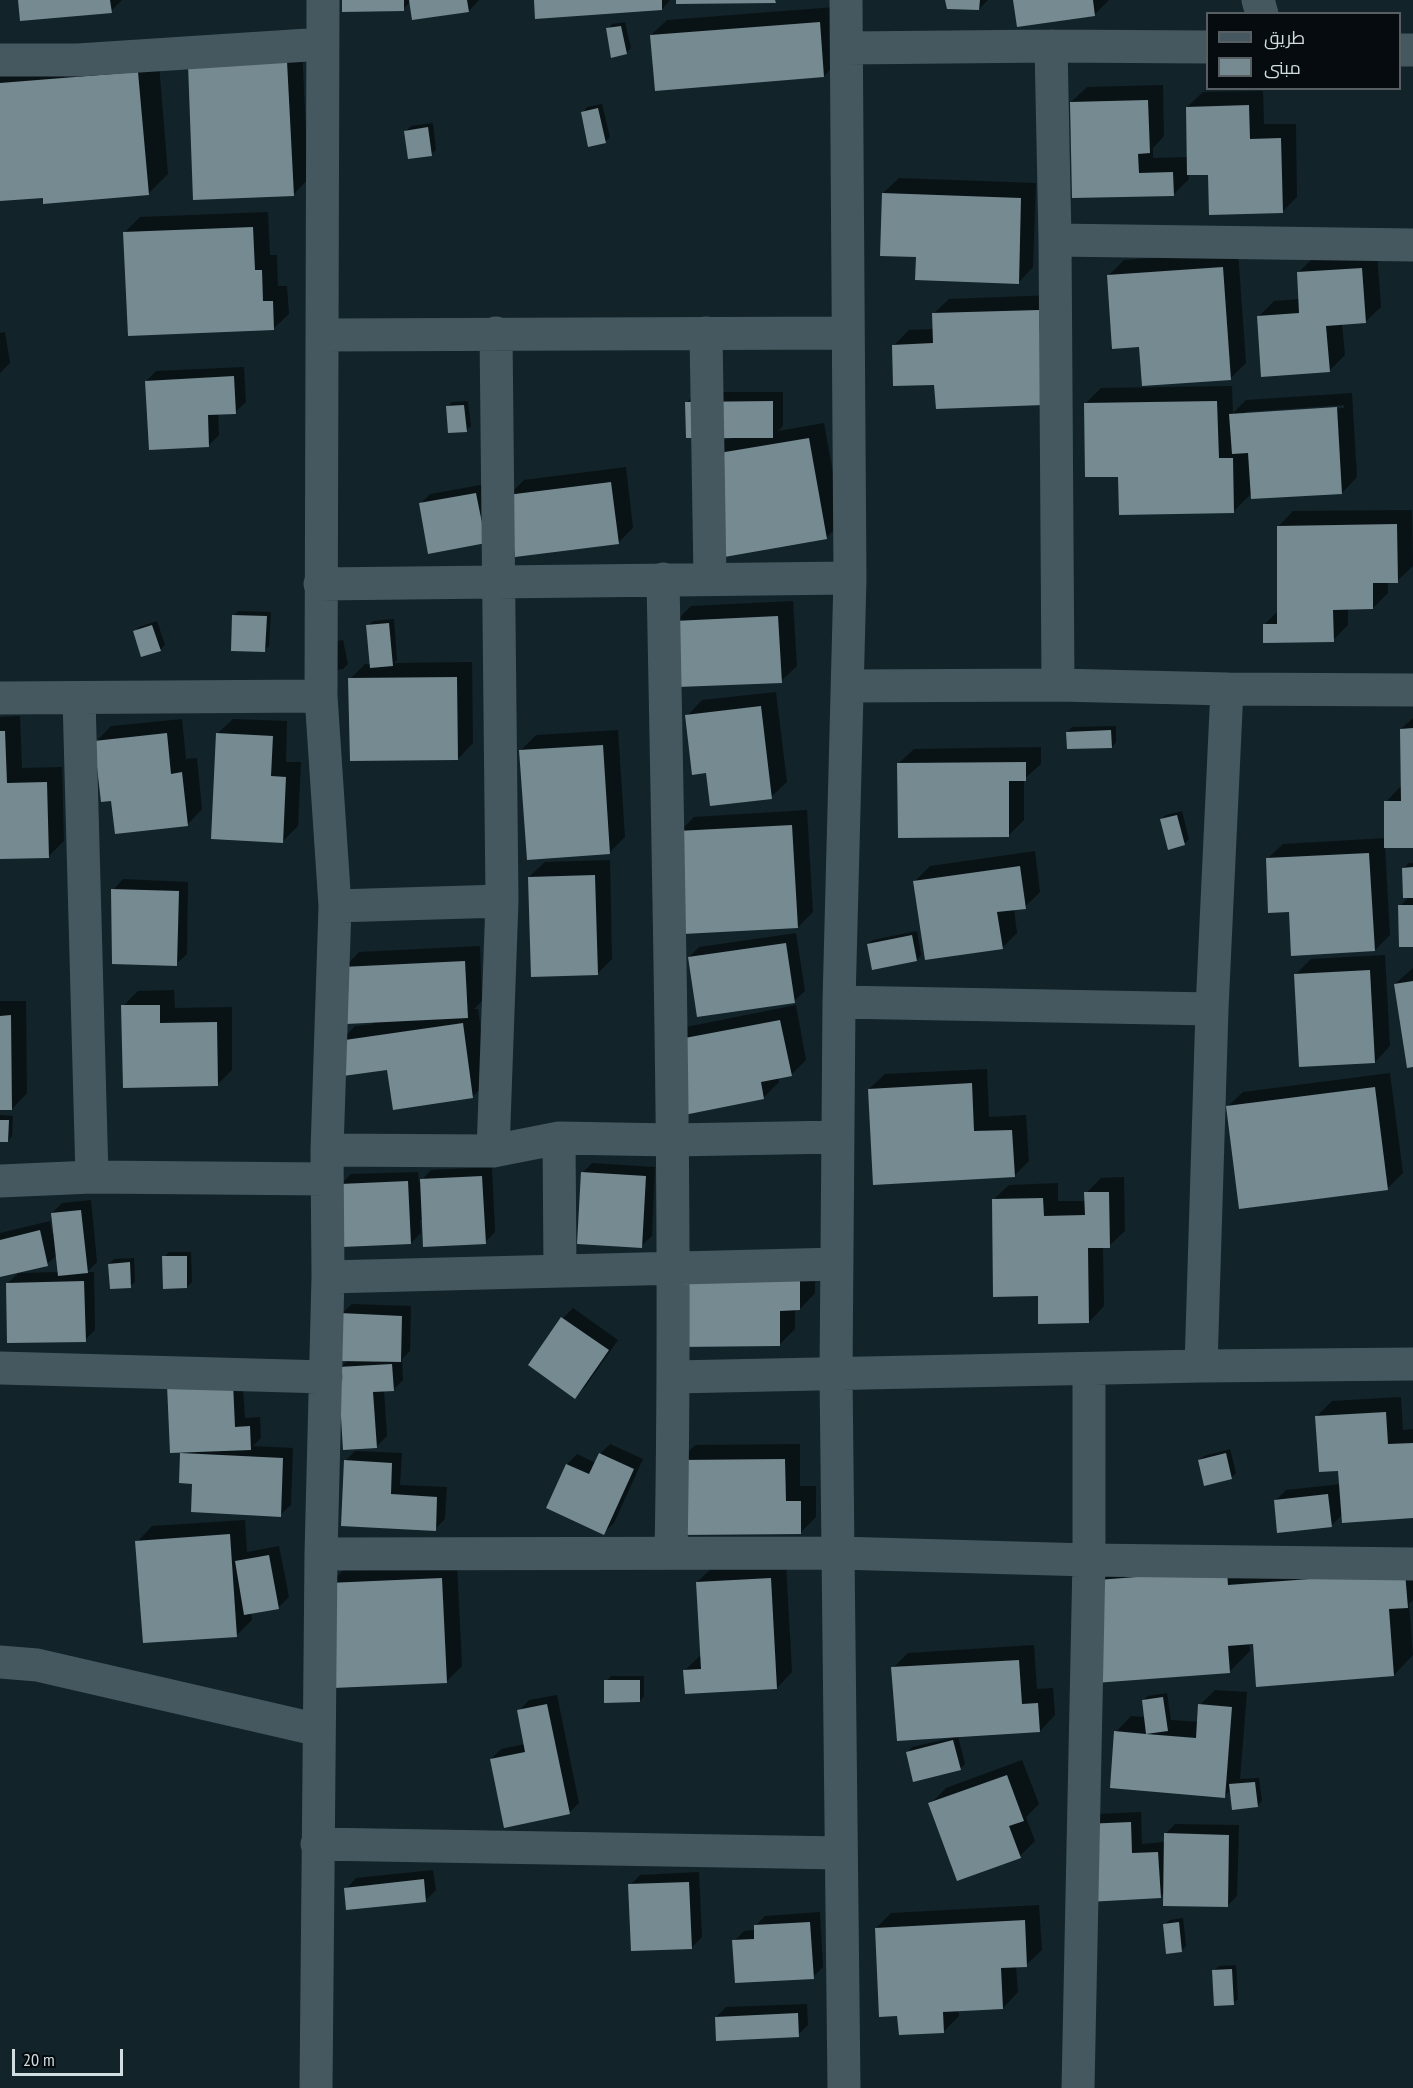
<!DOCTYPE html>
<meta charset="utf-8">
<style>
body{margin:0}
#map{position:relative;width:1413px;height:2088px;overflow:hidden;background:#122329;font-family:"PT Sans Narrow",Cairo,sans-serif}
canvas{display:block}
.legend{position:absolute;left:1206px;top:12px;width:195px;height:78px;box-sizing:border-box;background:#050b0e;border:2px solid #575f62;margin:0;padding:8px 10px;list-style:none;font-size:18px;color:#d2dde1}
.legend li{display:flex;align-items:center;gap:12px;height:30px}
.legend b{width:30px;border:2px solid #575f62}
.scale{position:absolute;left:12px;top:2049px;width:111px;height:27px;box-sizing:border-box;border:3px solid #d2dde1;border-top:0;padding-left:8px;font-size:18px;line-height:21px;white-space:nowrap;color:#d2dde1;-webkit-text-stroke:4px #050b0e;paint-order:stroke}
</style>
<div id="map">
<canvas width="1413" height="2088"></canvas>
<ul class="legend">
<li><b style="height:8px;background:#45585f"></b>طريق</li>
<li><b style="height:16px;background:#768a92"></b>مبنى</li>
</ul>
<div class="scale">20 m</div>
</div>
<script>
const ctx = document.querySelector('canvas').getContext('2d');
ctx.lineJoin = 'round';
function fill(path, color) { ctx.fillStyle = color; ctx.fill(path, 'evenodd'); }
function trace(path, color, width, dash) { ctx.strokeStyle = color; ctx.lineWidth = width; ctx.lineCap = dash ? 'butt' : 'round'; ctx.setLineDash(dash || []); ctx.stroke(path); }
fill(new Path2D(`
 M19 0H122L111 11Z
 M343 0H479L469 11 410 2 403 9Z
 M535 0H670L662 9Z
 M946 0H988L979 9Z
 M1015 0H1109L1094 15Z
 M835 7 839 61 824 76 651 35 667 20Z
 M625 22 631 48 626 53 608 29 612 24Z
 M302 46 308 179 293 195 205 50Z
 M158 52 168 174 148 194 44 196 0 200V65Z
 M1163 85 1164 136 1153 148V158L1188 157 1187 107 1203 92 1263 91 1264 124H1296L1297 197 1282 212 1209 173 1188 174 1189 179 1173 195 1074 197 1071 102 1087 87Z
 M602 104 610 137 605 142 583 112 587 107Z
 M433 123 436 150 431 154 406 131 411 126Z
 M899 178 1036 183 1033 267 1018 283 918 256 883 193Z
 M268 212 270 255H277L278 286H287L289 314 273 329 125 232 140 217Z
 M1238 252 1246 363 1231 378 1140 345 1108 276 1124 260Z
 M1377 253 1381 307 1365 322 1342 323 1345 355 1329 371 1258 317 1274 301 1300 299 1298 273 1314 257Z
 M1054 295 1057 388 936 384 893 346 909 330 934 329 933 314 949 299Z
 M5 332 10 363 0 373V333Z
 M244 367 246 402 235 412 218 413 219 435 209 445 146 381 156 371Z
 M1232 386 1233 413 1246 400 1352 393 1357 477 1342 493H1252L1234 511 1120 475 1085 404 1101 388ZM1344 405V408L1245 415V412Z
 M697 392H783V426L778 431 824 423 842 522 826 538 712 442 734 438V437L687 402Z
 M468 401 471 426 466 430 447 407 452 402Z
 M626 467 633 528 618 543 509 495 524 480Z
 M486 484 495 532 420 504 430 494Z
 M1412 510 1413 566 1397 581H1388V593L1373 608H1348V625L1333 640 1264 625 1279 610 1278 527 1293 511Z
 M793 601 797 666 781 681 676 621 691 606Z
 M238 611 271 612 269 646 264 650 234 615Z
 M394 619 397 660 394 663 472 662 473 743 458 759 350 679 365 664H371L368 626 373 621Z
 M157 621 165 645 160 650 135 632 139 627Z
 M343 640 348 664 343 669 319 673V644Z
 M776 692 787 782 771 797 707 772 687 716 702 700Z
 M20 716 22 768 62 767 64 841 49 856 0 858V717Z
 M1413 718V846L1385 847 1390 935 1375 950 1290 910 1267 859 1283 844 1386 838V802L1401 786V729Z
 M182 719 186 759 197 758 202 809 187 825 112 799 96 742 111 726Z
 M233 719 287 721 286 762H301L298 826 282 842 217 734Z
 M1116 726V742L1112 747 1067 732 1072 727Z
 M618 730 625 837 609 853 521 750 536 735Z
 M1041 747V764L1024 779V820L1009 835 898 764 914 749Z
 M807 810 813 912 798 927 679 832 694 817Z
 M1182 811 1189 839 1185 843 1161 819 1166 815Z
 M1035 851 1040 892 1025 907 1014 909 1017 933 1002 948 915 881 930 866Z
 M610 860 612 959 597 974 529 877 545 862Z
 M1409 863H1413V945L1400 906 1409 897 1404 868Z
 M123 879 188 882 187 954 176 964 113 890Z
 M917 931 921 955 917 960 868 944 873 940Z
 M796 933 805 991 794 1001 689 957 699 947Z
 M480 946 482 1001 474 1009H478L488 1081 472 1097 388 1068 340 1042 355 1026 373 1024 344 968 359 952Z
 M1385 955 1390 1046 1375 1062 1296 974 1311 959Z
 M1413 968V1065L1395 984Z
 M174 990 175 1008 232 1007V1070L217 1085 123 1006 138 991Z
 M0 1001H26L27 1093 12 1109H0Z
 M796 1005 806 1060 791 1075 778 1078 779 1082 763 1098 671 1042 686 1027Z
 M987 1069 989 1117 1026 1115 1029 1161 1014 1176 869 1089 885 1074Z
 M1390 1073 1403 1173 1388 1188 1227 1107 1243 1092Z
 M0 1115 13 1116 12 1136 8 1141H0Z
 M592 1163 655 1167 652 1236 641 1246 582 1173Z
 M492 1167 495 1232 485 1242 423 1220H420L421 1233 411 1243 341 1184 351 1174 418 1172 419 1183 431 1170Z
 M1124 1177 1125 1231 1109 1246 1103 1247 1104 1306 1089 1322 1039 1295 993 1200 1009 1185 1058 1183V1201H1086V1193L1101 1178Z
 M91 1200 97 1262 87 1272H94L95 1330 85 1340 8 1283 18 1273 59 1272 57 1255 47 1264 0 1275V1233L50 1221 52 1233H54L52 1213 62 1203Z
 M169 1252H191L192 1282 187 1287 164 1257Z
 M134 1258 135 1282 130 1286 109 1264 114 1259Z
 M815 1262V1293L800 1309H795V1329L780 1344 678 1345Z
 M352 1304 411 1306 410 1351 402 1359 403 1380 393 1390H384L387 1436 376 1447 340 1368 348 1360 341 1314Z
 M573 1308 618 1340 585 1387 575 1397 530 1365 563 1318Z
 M242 1373 245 1418 260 1417 261 1438 253 1446 293 1448 291 1505 280 1515 193 1483 182 1454Z
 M1401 1397 1403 1430 1413 1429V1517L1343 1514 1331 1526 1276 1500 1286 1490 1341 1484 1340 1469 1317 1416 1332 1401Z
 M610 1444 643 1459 614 1523 603 1533 567 1464 577 1454 596 1463 600 1454Z
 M800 1444V1486H816V1517L801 1532 680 1460 695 1445Z
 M1230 1449 1236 1473 1231 1478 1199 1460 1204 1456Z
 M355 1451 402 1453 400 1485 447 1487 445 1519 435 1529 345 1461Z
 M245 1520 247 1552 279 1546 289 1597 279 1607 251 1612 252 1620 237 1635 137 1542 152 1526Z
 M1413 1553V1600L1409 1604 1413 1655 1394 1675 1254 1643H1249L1250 1651 1230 1671 1097 1682 1094 1563Z
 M786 1563 792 1672 777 1688 685 1670 701 1655 697 1582 713 1567Z
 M457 1564 462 1666 446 1682 330 1584 345 1568Z
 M1034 1645 1037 1689 1053 1688 1055 1715 1040 1731 958 1736 965 1764 960 1769 908 1752 912 1747 952 1738 893 1668 908 1653Z
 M611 1676H644V1696L640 1701 606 1681Z
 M1215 1690 1247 1692 1240 1779 1259 1778 1262 1801 1257 1806 1232 1789 1224 1796 1116 1732 1131 1716 1146 1717 1143 1700 1148 1696 1167 1693 1171 1720 1198 1722 1200 1705Z
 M557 1695 579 1803 569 1813 491 1759 501 1749 525 1744 519 1711 529 1700Z
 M1022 1760 1039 1804 1026 1817 1035 1841 1020 1856 930 1804 946 1788Z
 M1141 1812 1142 1844 1165 1842V1834L1175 1824 1239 1825 1237 1896 1227 1906 1164 1893 1160 1897 1089 1900 1096 1814Z
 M433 1870 436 1890 426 1900 346 1889 356 1878Z
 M699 1872 702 1937 692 1947 630 1885 640 1875Z
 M1039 1905 1042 1950 1026 1965 1016 1966 1018 1992 1003 2008 958 2010 959 2016 943 2032 899 2014 876 1928 891 1913Z
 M820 1912 823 1967 813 1977 734 1941 744 1931 755 1930V1926L765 1916Z
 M1183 1918 1186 1946 1181 1951 1165 1924 1170 1920Z
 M1236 1965 1238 1999 1233 2003 1214 1971 1219 1966Z
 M807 2004 808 2025 798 2035 716 2017 726 2007Z`), '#0007');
fill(new Path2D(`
 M18 0H110L112 13 20 21Z
 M342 0H404V11L342 12Z
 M409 0H467L469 12 412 20Z
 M534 0H662V10L535 19Z
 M676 0H775L776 3 676 4Z
 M945 0H980L979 10 947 9Z
 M1013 0H1093L1095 16 1017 27Z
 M820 22 824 77 655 91 650 35Z
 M621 26 627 54 611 58 606 28Z
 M287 61 294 196 193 200 188 64Z
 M138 72 149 195 43 204V198L0 201V83Z
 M1148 100 1150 153 1138 154 1139 173 1173 172 1174 196 1072 198 1070 102Z
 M1249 105 1250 139 1281 138 1283 213 1209 215 1208 175H1187L1186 107Z
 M598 108 606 143 588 147 581 112Z
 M428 127 432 156 408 159 404 131Z
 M882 193 1021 198 1019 284 915 280 916 257 880 256Z
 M253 227 255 270H262L263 301H273L274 330 128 336 123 232Z
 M1223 267 1231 380 1142 386 1139 347 1112 349 1107 275Z
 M1362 268 1366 323 1326 326 1330 372 1261 377 1257 316 1299 313 1297 272Z
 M1039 310 1043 405 936 409 934 385 893 386 892 345 933 343 932 313Z
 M234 376 236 414 208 415 209 447 149 450 145 381Z
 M773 401V438H686L685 402Z
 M1217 401 1219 458H1233L1234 513 1119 515 1118 477H1085L1084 403Z
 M464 405 467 432 448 433 446 406Z
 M1337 407 1342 494 1251 499 1248 453 1232 454 1229 414Z
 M809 438 827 539 713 559 695 457Z
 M611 482 619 544 515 557 507 495Z
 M476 493 486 543 428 554 419 503Z
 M1397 524 1398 583H1373V609L1333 610 1334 642 1263 643V624H1277V526Z
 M232 615 267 616 265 652 231 651Z
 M778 616 782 683 678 687 674 621Z
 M389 623 393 666 370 668 366 625Z
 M152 625 161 651 141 657 133 631Z
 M457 677 458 760 350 761 348 678Z
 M761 706 772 799 710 806 706 773 692 775 685 715Z
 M1413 728V848H1384V801H1401L1400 729Z
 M1111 730 1112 748 1067 749 1066 732Z
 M0 731H5L7 783 47 782 49 858 0 859Z
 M167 733 171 774 182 772 188 826 115 834 111 801 101 802 94 741Z
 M216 733 273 736 271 776 286 777 283 843 211 839Z
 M603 745 610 854 527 860 519 750Z
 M1026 762V781H1009V837L898 838 897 763Z
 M1177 815 1185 845 1168 850 1160 819Z
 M792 825 798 928 683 934 677 831Z
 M1369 853 1375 951 1291 956 1289 912 1268 913 1266 858Z
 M1020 866 1026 909 997 912 1003 949 925 960 913 881Z
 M1413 867V898H1403L1402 868Z
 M595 875 598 975 531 977 528 877Z
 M111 889 179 891 177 966 112 964Z
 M1398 905H1413V947H1399Z
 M912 935 917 961 872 970 867 944Z
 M786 943 795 1003 697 1017 688 957Z
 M465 961 468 1018 346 1024 342 967Z
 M1370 970 1375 1063 1299 1067 1294 974Z
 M1413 981V1067L1407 1068 1394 984Z
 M121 1005H160V1023L217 1022 218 1086 123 1088Z
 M11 1015 12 1110H0V1016Z
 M780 1020 792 1076 761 1082 764 1099 684 1115 669 1041Z
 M463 1023 473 1098 393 1110 387 1070 343 1076 338 1041Z
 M972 1083 974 1131 1012 1130 1015 1177 873 1185 868 1089Z
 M1375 1087 1388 1190 1239 1209 1226 1106Z
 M0 1120H9L8 1142H0Z
 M581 1172 646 1176 642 1248 577 1244Z
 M482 1176 486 1244 423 1247 420 1179Z
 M408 1181 411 1244 342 1247 340 1184Z
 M1084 1192H1109L1110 1248H1088L1089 1323 1038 1324V1296L993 1297 992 1199 1043 1198 1044 1216 1085 1215Z
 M81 1210 88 1273 58 1276 51 1213Z
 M40 1230 48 1266 0 1277V1240Z
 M162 1256H187V1288L163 1289Z
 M130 1262 131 1288 110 1289 108 1264Z
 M800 1277V1310L780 1311V1346L676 1347 675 1278Z
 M84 1281 86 1342 7 1343 6 1283Z
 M340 1313 402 1316 401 1362 339 1361Z
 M561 1317 609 1350 575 1399 528 1365Z
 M392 1364 394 1391 373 1392 377 1448 343 1450 338 1367Z
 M233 1383 235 1427 250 1426 251 1450 170 1453 167 1385Z
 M1386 1412 1388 1444 1413 1443V1518L1342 1523 1338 1471 1319 1472 1315 1416Z
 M180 1453 283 1458 281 1517 191 1512 192 1484 179 1483Z
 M599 1453 634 1469 604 1535 546 1508 566 1464 589 1474Z
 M1226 1453 1232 1479 1204 1486 1198 1460Z
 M785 1459 786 1501H801V1534L679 1535V1460Z
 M344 1460 392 1463 391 1494 437 1497 436 1531 341 1526Z
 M1328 1494 1332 1527 1277 1533 1274 1500Z
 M230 1534 237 1637 143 1643 135 1541Z
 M269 1555 279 1609 244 1615 235 1561Z
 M1227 1570 1228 1585 1405 1572 1408 1608 1389 1609 1394 1676 1256 1687 1253 1644 1228 1646 1230 1673 1095 1683 1076 1627 1072 1582Z
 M442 1578 447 1683 333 1688 328 1583Z
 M771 1578 777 1689 685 1694 683 1670 701 1669 696 1582Z
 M1019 1660 1022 1704 1038 1703 1040 1732 897 1741 891 1667Z
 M604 1680H640V1702L604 1703Z
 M1163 1697 1168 1731 1146 1734 1196 1738 1198 1704 1232 1707 1225 1798 1110 1788 1114 1731 1146 1734 1142 1700Z
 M547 1704 570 1814 504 1828 490 1759 525 1752 517 1710Z
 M953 1740 961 1770 913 1782 906 1752Z
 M1007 1775 1024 1821 1009 1826 1021 1858 957 1881 928 1803Z
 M1255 1782 1258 1807 1232 1810 1229 1784Z
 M1131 1822 1132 1853 1158 1852 1161 1898 1088 1902 1084 1824Z
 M1164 1833 1229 1835 1228 1907 1163 1906Z
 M424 1879 426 1902 346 1910 344 1888Z
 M689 1882 692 1949 631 1951 628 1884Z
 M1025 1920 1027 1967 1001 1968 1003 2009 943 2012 944 2033 899 2035 897 2016 879 2017 875 1928Z
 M810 1922 814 1979 735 1983 732 1940 754 1939V1925Z
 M1179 1922 1182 1952 1166 1954 1163 1924Z
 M1232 1969 1234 2005 1214 2006 1212 1970Z
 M798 2013 799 2037 716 2041 715 2017Z`), '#768a92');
trace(new Path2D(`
 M1258 0 1262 14
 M1051 46 1055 240 1058 685
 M847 48 1051 46 1208 47
 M1400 50H1413
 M0 60H78L323 44
 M1055 240 1413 245
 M706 333 710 579
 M322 335 847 333
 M663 579C669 904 677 1228 671 1553
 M320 584 850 578
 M848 686 1058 685 1227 689 1413 690
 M0 698 321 696
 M79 698 92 1177
 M335 906 502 901
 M839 1002 1212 1009
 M559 1138 560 1270
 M327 1150 493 1151 559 1138 674 1140 838 1137
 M493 1151 502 901 496 333
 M0 1181 92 1177 327 1179
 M328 1277 837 1264
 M1201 1366 1212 1009 1227 689
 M0 1368 326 1377
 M674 1377 1201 1366 1413 1364
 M321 1554 838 1553 1089 1560 1413 1564
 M0 1662 37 1665 319 1730
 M317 1844 841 1853
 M316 2088 321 1554 328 1277 327 1150 335 906 321 696 323 0
 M844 2088 836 1374 839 1002 850 578 846 0
 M1078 2088 1089 1560V1369`), '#45585f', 33);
</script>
